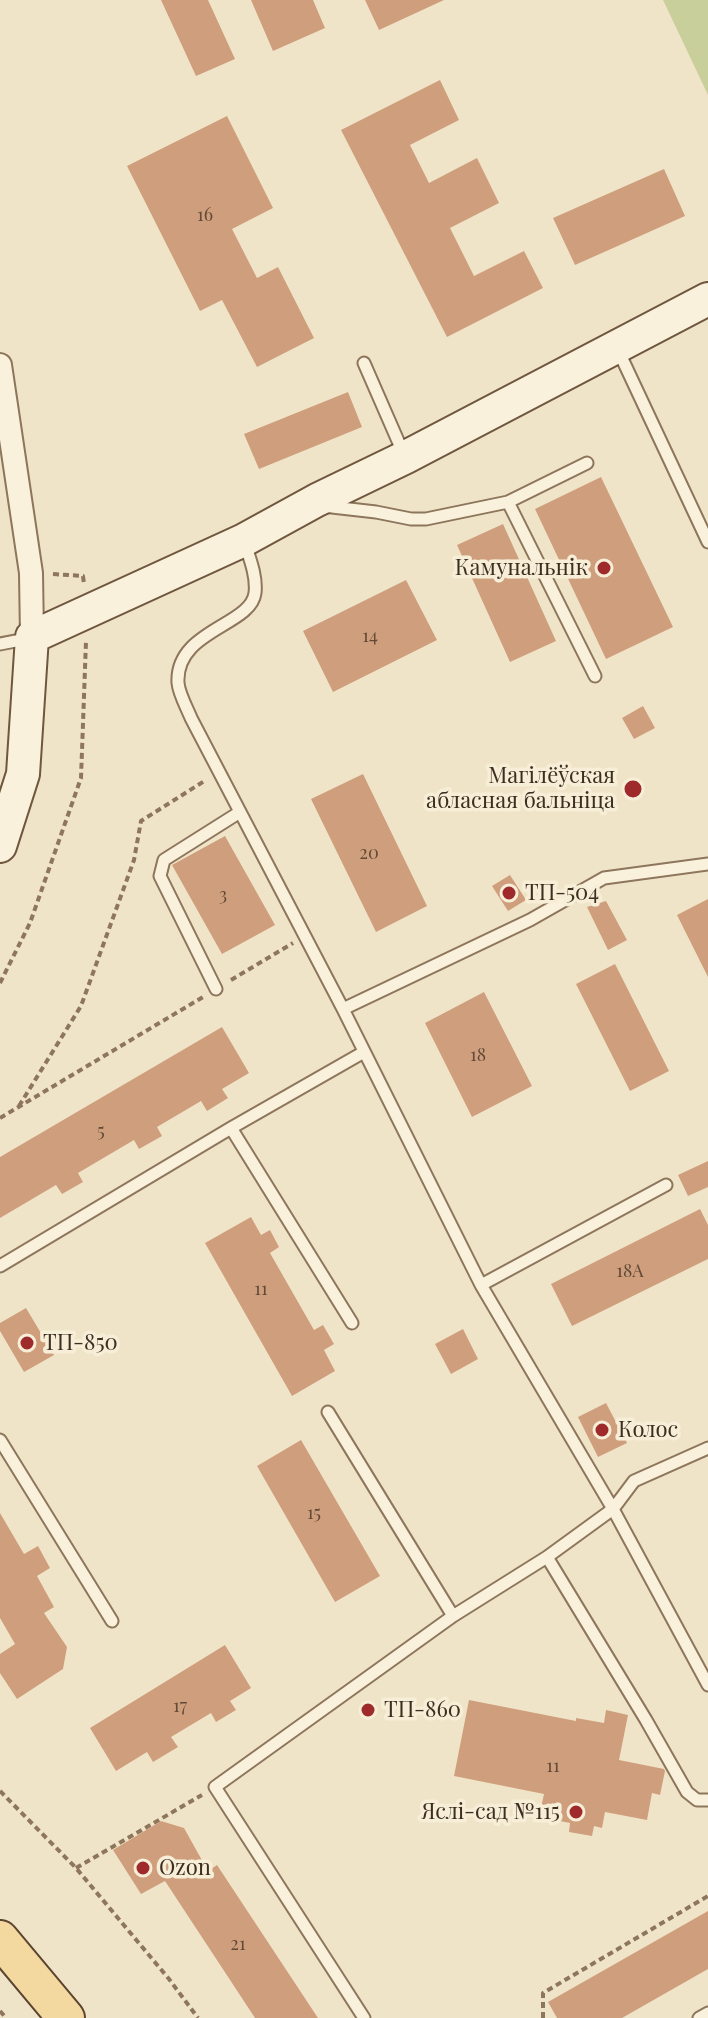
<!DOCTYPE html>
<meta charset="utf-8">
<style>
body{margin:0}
canvas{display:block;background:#f0e4c8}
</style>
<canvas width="708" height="2018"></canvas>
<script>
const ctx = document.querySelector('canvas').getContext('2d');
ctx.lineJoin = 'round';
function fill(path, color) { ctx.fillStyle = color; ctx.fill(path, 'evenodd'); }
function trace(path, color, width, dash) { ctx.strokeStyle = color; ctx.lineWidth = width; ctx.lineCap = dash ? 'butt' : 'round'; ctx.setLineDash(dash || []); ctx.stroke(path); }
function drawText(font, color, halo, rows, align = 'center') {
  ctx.font = font + ' "Playfair Display",serif'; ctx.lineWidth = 7; ctx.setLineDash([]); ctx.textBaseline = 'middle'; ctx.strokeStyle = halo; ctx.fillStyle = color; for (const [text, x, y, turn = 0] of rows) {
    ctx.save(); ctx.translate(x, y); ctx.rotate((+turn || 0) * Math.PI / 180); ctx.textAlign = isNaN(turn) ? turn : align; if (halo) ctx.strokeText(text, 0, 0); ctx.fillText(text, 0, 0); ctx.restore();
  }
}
fill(new Path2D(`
 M663 0H708V95Z`), '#c9cf9b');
fill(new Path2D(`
 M161 0H208L235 59 196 76Z
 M251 0H313L325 28 273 51Z
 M365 0H444L379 30Z
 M440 80 459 120 410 145 429 183 477 158 499 203 450 228 474 276 524 251 543 288 447 337 341 130Z
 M227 116 273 208 232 229 257 278 278 267 314 338 257 367 222 300 200 311 127 166Z
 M664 169 685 216 575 265 553 218Z
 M348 392 362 427 259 469 244 434Z
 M601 477 673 627 606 659 535 509Z
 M503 524 556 641 510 662 457 545Z
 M406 580 437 640 333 692 303 631Z
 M643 706 655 728 634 739 622 718Z
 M363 774 427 906 376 932 311 799Z
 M225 836 275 925 222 954 172 865Z
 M510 875 526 900 508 911 492 886Z
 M708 899V977L677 915Z
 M606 901 627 940 608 950 587 907Z
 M615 964 669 1071 630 1091 576 984Z
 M484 992 532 1086 472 1117 425 1023Z
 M222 1027 249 1073 222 1089 228 1098 207 1111 201 1101 157 1127 162 1136 139 1149 134 1140 78 1173 83 1182 62 1194 56 1185 0 1218V1157Z
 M708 1161V1187L688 1196 678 1175Z
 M700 1209 708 1225V1259L572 1326 551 1284Z
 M251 1217 261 1235 270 1230 279 1247 270 1253 314 1330 323 1325 334 1344 324 1350 335 1371 292 1396 205 1243Z
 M26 1308 54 1355 24 1372 0 1331V1323Z
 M463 1329 478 1359 451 1374 435 1344Z
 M606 1403 627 1443 598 1457 578 1417Z
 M301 1440 380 1576 335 1602 257 1466Z
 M0 1513 24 1554 38 1546 50 1568 37 1576 54 1607 44 1613 67 1647 63 1669 17 1699 0 1673V1654L15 1644 0 1618Z
 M225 1645 251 1688 230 1701 236 1710 216 1722 211 1713 171 1737 178 1747 153 1762 147 1752 116 1771 90 1728Z
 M469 1700 576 1721V1718L604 1723 606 1710 628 1715 619 1760 664 1769 665 1771 660 1795 652 1793 647 1820 605 1812 602 1828 594 1826 592 1836 569 1832 570 1823 539 1817 544 1794 454 1776Z
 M161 1821 184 1828 208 1871 217 1865 318 2018H255L165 1881 141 1894 113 1850Z
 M708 1911V1969L622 2018H557L548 2002Z`), '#cf9f7d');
const service = new Path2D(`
 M618 350 708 542
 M364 363 405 457
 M508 502 595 676
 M323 506 376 512 411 519H426L508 502 587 463
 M245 544C250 559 257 577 255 593 251 626 175 630 178 683 179 694 187 708 191 718L343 1009 481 1285 613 1509 708 1685
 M0 644 31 638
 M216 989 160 876 164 860 240 812
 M343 1009 530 920 604 878 708 864
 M231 1128 352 1323
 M0 1266 231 1128 364 1052
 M481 1285 666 1185
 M328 1412 453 1616
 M0 1440 112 1621
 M547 1557 646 1720 687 1792 697 1800H708
 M364 2018 215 1787 453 1616 547 1557 613 1509 634 1481 708 1448
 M699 2018 708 2013`);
const minor = new Path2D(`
 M0 365 31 573 32 637`);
const secondary = new Path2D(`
 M0 846 23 774 32 637 244 540 317 500 406 457 708 299`);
const primary = new Path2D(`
 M0 1939 66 2018`);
trace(service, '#8d765c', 15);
trace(minor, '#8d765c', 26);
trace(secondary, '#6f573f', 36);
trace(primary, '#5b4430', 40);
trace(new Path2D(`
 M53 574 83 576 84 584
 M231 980 293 943
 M0 983 30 923 81 778 86 641
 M19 1106 81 1006 134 860 141 821 206 780
 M0 1118 203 997
 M0 1791 76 1868 169 1979 198 2018
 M76 1868 202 1795
 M0 2011 6 2018
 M543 2018V1993L708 1896`), '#8d765c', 4, [6, 4]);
trace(service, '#faf1dc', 11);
trace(minor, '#faf1dc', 22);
trace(secondary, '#faf1dc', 32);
trace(primary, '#f3d9a0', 36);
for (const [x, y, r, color] of [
 [604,568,8,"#9e2a2b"],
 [633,789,10,"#9e2a2b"],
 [509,893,8,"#9e2a2b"],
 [27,1343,8,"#9e2a2b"],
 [602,1430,8,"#9e2a2b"],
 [368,1710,8,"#9e2a2b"],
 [576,1812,8,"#9e2a2b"],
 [143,1868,8,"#9e2a2b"]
]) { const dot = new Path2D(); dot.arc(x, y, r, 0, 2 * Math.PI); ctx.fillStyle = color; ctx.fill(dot); trace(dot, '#f7eed8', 3); }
drawText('18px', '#624a37', null, [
 ["16",205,215],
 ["14",370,636],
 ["20",369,853],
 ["3",223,895],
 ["18",478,1055],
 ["5",101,1131],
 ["18А",630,1271],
 ["11",261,1289],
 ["15",314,1513],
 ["17",180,1706],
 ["11",553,1766],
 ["21",238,1944]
]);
drawText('22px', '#3d2e20', '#f7eed8', [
 ["Камунальнік",588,568,"right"],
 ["Магілёўская",615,776,"right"],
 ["абласная бальніца",615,801,"right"],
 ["ТП-504",525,893],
 ["ТП-850",43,1343],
 ["Колос",618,1430],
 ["ТП-860",384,1710],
 ["Яслі-сад №115",560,1812,"right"],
 ["Ozon",159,1868]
], 'left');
</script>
